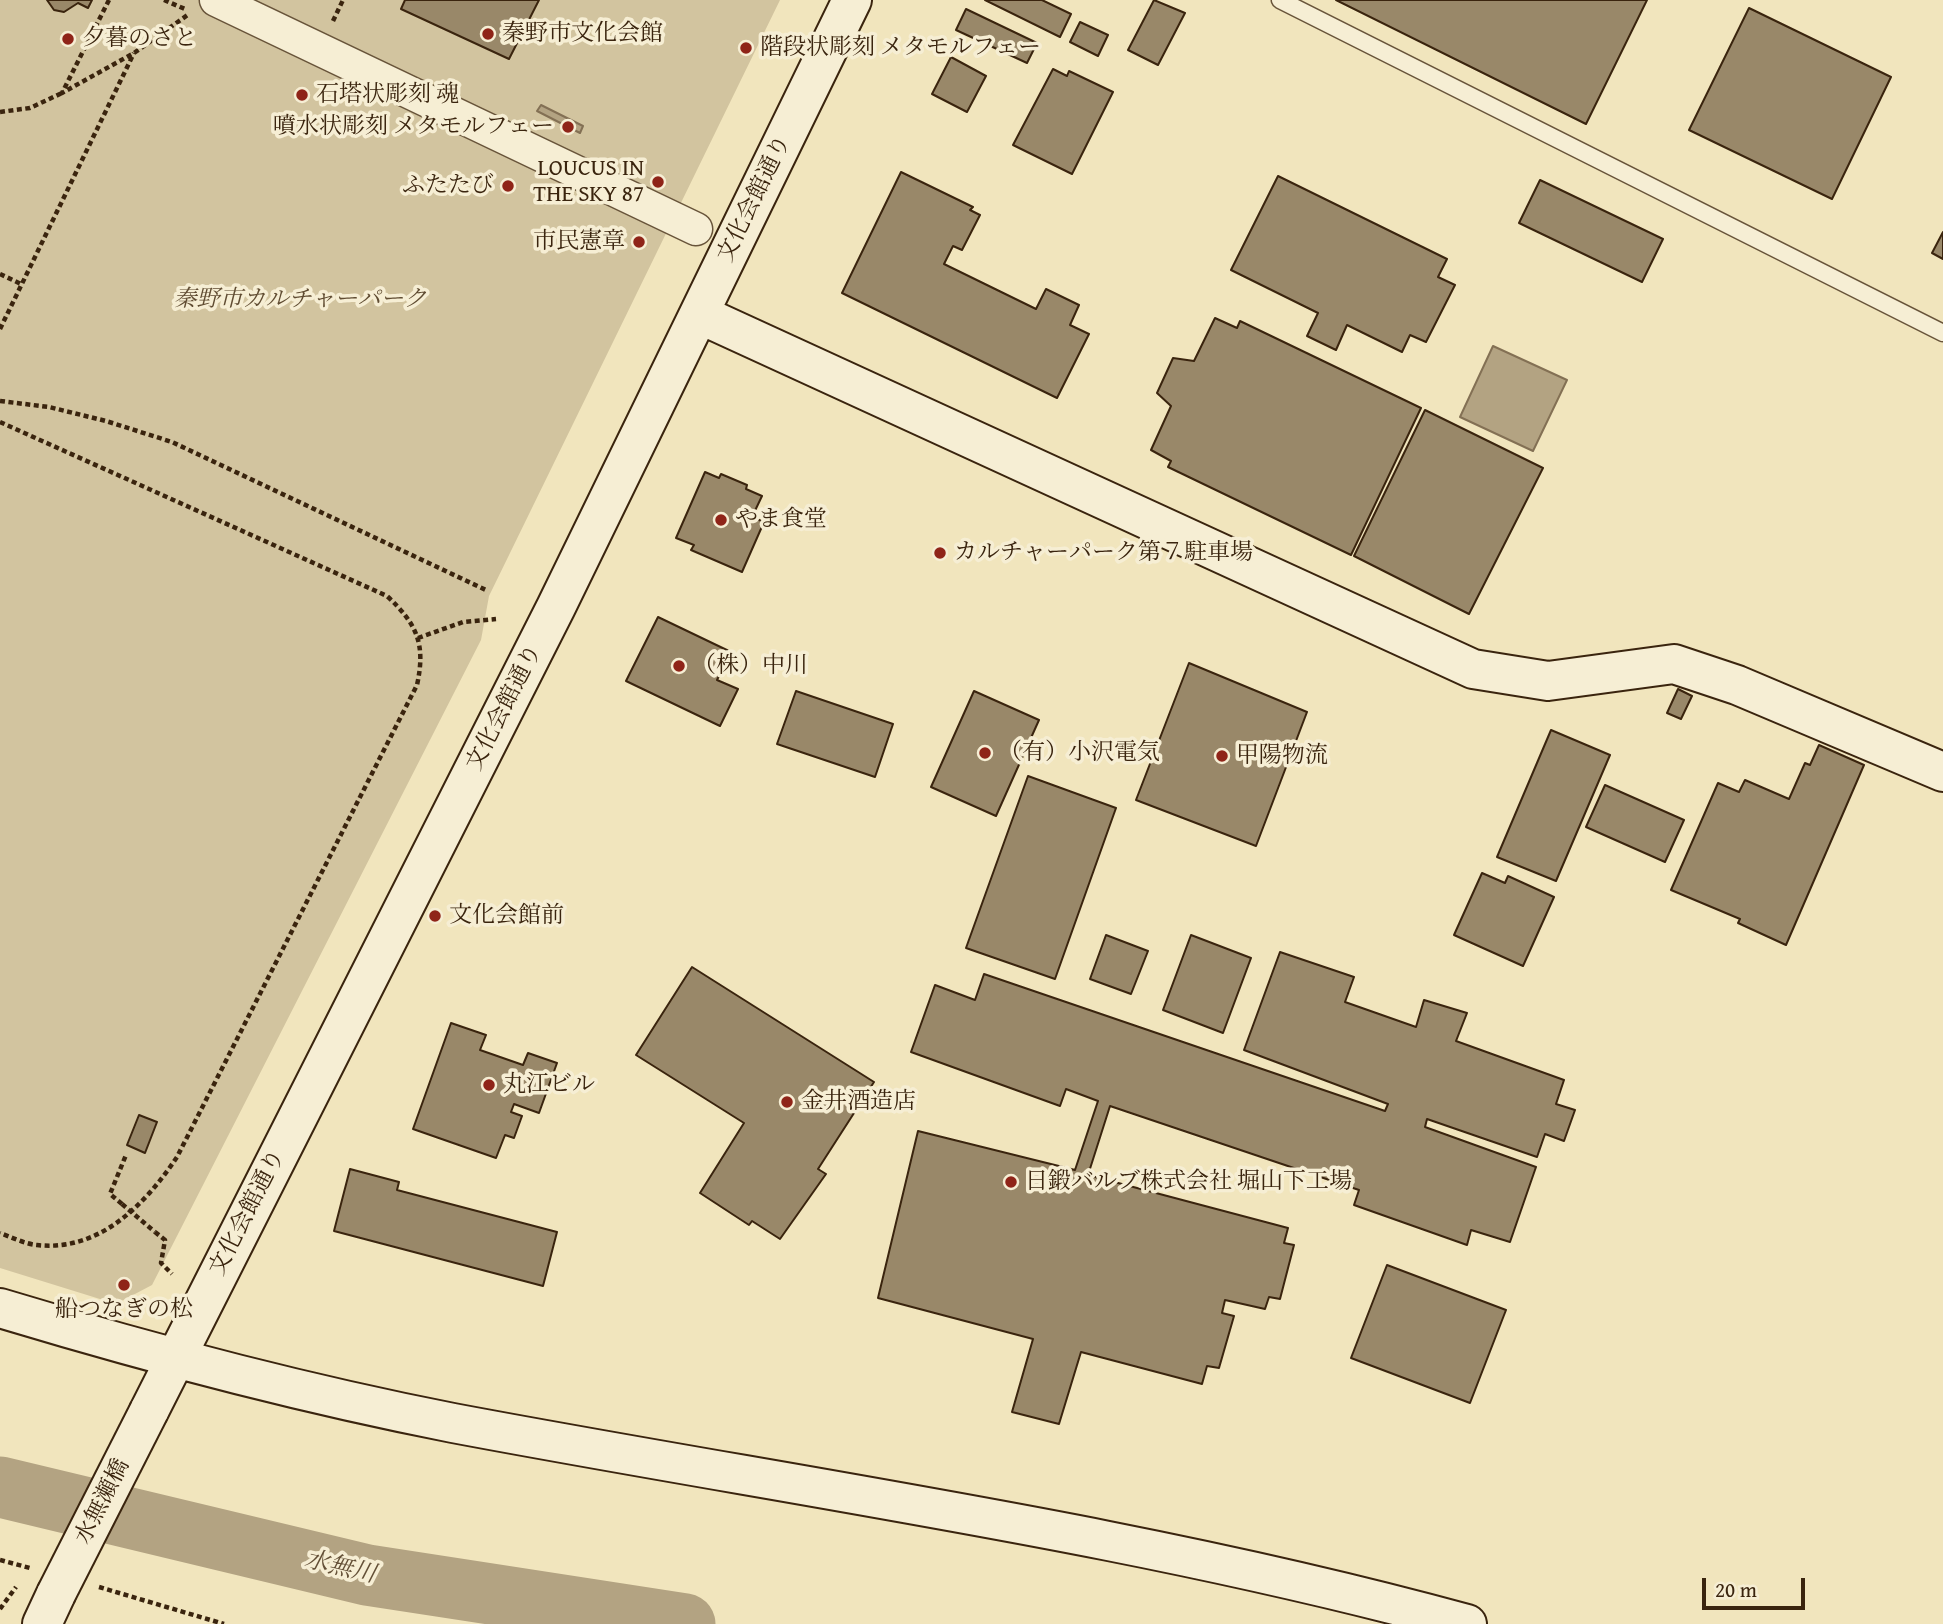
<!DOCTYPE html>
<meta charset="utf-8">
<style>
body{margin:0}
#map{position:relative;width:1943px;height:1624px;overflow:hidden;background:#f1e5bd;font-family:"Gentium Book Plus",serif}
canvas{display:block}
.scale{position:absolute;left:1702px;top:1578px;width:103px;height:32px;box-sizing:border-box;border:4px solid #3a240e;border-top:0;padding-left:9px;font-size:21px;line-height:24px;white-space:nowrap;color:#3a240e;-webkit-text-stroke:5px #f6eed4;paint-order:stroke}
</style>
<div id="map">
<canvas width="1943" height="1624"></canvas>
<div class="scale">20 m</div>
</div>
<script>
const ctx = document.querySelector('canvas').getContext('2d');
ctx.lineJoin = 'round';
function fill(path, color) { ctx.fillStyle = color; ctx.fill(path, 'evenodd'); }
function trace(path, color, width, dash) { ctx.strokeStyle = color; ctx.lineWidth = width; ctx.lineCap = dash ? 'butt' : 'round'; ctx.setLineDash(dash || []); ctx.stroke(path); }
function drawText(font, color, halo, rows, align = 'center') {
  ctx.font = font + ' "Gentium Book Plus","Noto Serif JP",serif'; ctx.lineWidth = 7; ctx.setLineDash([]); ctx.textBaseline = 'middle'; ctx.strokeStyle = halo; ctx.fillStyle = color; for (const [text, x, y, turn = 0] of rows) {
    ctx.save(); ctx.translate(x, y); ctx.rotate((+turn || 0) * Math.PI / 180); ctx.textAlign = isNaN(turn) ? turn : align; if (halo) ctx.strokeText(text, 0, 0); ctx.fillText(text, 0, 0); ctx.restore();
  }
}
fill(new Path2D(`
 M0 0H780L489 596 481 640 152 1285 116 1304 0 1268Z`), '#d2c49f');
const water = new Path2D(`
 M541 105 583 126 580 133 537 111Z
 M1493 346 1567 380 1533 451 1460 417Z`);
fill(water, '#b3a382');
trace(water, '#837054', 2);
trace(new Path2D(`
 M0 1487 367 1575 685 1624`), '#b3a382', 61);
const building = new Path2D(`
 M47 0H92L88 8 78 3 64 12 54 10Z
 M405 0H539L509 59 401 9Z
 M985 0H1042L1071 14 1060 37Z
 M1154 0 1185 13 1158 65 1128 50Z
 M1336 0H1647L1586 124Z
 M1749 8 1891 77 1832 199 1689 130Z
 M966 9 1037 43 1027 63 956 30Z
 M1080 22 1108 35 1098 56 1070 42Z
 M951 57 986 76 967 112 932 94Z
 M1053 69 1067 76 1069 71 1113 92 1072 174 1013 145Z
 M901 172 973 207 970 210 980 215 962 250 953 246 944 264 1036 309 1046 289 1079 305 1070 325 1089 334 1057 398 842 293Z
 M1278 176 1447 259 1438 277 1455 285 1426 342 1410 335 1402 352 1347 325 1336 350 1307 336 1318 313 1231 270Z
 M1540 180 1663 239 1642 282 1519 223Z
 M1943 232V259L1932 253Z
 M1215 318 1237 328 1240 321 1421 408 1351 555 1168 467 1171 461 1151 450 1171 406 1157 393 1173 358 1194 361Z
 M1425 410 1543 468 1469 614 1354 556Z
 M705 472 719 478 721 474 747 485 746 489 762 496 752 517 764 522 742 572 691 550 694 545 676 538Z
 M658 617 731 652 717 680 738 689 720 726 626 681Z
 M1189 663 1307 712 1256 846 1136 800Z
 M1678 689 1692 696 1681 719 1667 713Z
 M796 691 893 724 875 777 777 744Z
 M974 691 1039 720 996 816 931 787Z
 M1551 730 1610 755 1556 881 1497 857Z
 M1819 745 1864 765 1786 945 1738 923 1740 919 1671 890 1718 783 1739 792 1745 780 1789 799 1805 763 1810 765Z
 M1028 776 1116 808 1055 979 966 948Z
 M1605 785 1684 820 1665 862 1586 827Z
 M1482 873 1505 883 1508 876 1554 897 1523 966 1454 935Z
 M1106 935 1148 951 1131 994 1090 979Z
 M1191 935 1251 958 1223 1033 1163 1010Z
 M1280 952 1354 977 1345 1002 1416 1027 1424 1000 1467 1013 1456 1041 1564 1080 1556 1104 1575 1110 1564 1141 1545 1134 1537 1157 1427 1119 1425 1127 1536 1167 1510 1242 1471 1230 1467 1245 1354 1205 1359 1190 1110 1106 1088 1175 1288 1228 1284 1243 1294 1245 1280 1299 1269 1297 1265 1309 1225 1300 1222 1313 1234 1316 1219 1368 1207 1366 1202 1384 1081 1352 1059 1424 1012 1412 1033 1339 878 1298 918 1131 1075 1170 1098 1101 1066 1089 1060 1106 911 1052 935 985 975 1000 984 974 1385 1111 1388 1104 1244 1050Z
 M692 967 874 1082 818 1169 826 1174 780 1239 752 1221 749 1225 700 1193 744 1123 636 1055Z
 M451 1023 486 1035 480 1050 523 1065 528 1053 557 1063 539 1113 514 1104 511 1112 522 1116 514 1138 505 1135 496 1158 413 1129Z
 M139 1115 157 1122 145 1153 127 1145Z
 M350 1169 399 1182 397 1190 557 1232 543 1286 334 1231Z
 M1387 1265 1506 1310 1470 1403 1351 1358Z`);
fill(building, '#998869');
trace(building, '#3a240e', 2);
const lane = new Path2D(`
 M1280 0 1943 333`);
const street = new Path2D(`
 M216 0 696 229`);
const secondary = new Path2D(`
 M699 314 1473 669 1548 681 1674 664 1737 685 1943 772
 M0 1308C149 1353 300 1393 453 1423 792 1487 1135 1533 1467 1624
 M149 1411 556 607 852 0
 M42 1624 56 1594`);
trace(lane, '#68543a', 19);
trace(street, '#68543a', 35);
trace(secondary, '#3a240e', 42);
trace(new Path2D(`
 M109 0 62 93 134 53 189 14
 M164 0 185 9
 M333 21 343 0
 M0 112 30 108 62 93
 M0 274 21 284
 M0 329 134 53
 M0 401 49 407 106 421 172 442 488 591
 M0 422 387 596C417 624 426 644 417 685L177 1157C145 1205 99 1252 37 1245 25 1244 11 1237 0 1233
 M418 638 463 622 496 619
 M122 1204 110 1194 126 1155
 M155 1232 165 1240 161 1263 172 1274
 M0 1560 30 1568
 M99 1587 224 1624
 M0 1609 16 1587`), '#3a240e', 4.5, [5, 3.5]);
trace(lane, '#f6eed4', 16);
trace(street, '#f6eed4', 32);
trace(secondary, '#f6eed4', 38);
const secondaryBridge = new Path2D(`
 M56 1594 149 1411`);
trace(secondaryBridge, '#3a240e', 42, []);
trace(new Path2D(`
 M122 1204 155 1232`), '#3a240e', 4.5, [5, 3.5]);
trace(secondaryBridge, '#f6eed4', 38);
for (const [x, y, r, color] of [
 [488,34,7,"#8f2418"],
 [68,39,7,"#8f2418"],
 [746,48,7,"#8f2418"],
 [302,95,7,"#8f2418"],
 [568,127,7,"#8f2418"],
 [658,182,7,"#8f2418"],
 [508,186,7,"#8f2418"],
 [639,242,7,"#8f2418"],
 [721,520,7,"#8f2418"],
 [940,553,7,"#8f2418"],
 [679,666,7,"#8f2418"],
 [985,753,7,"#8f2418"],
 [1222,756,7,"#8f2418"],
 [435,916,7,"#8f2418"],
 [489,1085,7,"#8f2418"],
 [787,1102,7,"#8f2418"],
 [1011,1182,7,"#8f2418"],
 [124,1285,7,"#8f2418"]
]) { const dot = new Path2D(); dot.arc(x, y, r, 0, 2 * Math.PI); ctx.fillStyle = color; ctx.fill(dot); trace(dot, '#f6eed4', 2.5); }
drawText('23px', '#3a240e', '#f6eed4', [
 ["秦野市文化会館",502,34],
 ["夕暮のさと",82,39],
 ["階段状彫刻 メタモルフェー",760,48],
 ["石塔状彫刻 魂",316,95],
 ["噴水状彫刻 メタモルフェー",554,127,"right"],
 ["LOUCUS IN",644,169,"right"],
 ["THE SKY 87",644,195,"right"],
 ["ふたたび",494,186,"right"],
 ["市民憲章",625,242,"right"],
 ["やま食堂",735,520],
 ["カルチャーパーク第７駐車場",954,553],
 ["（株）中川",693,666],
 ["（有）小沢電気",999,753],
 ["甲陽物流",1236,756],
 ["文化会館前",449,916],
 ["丸江ビル",503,1085],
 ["金井酒造店",801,1102],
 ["日鍛バルブ株式会社 堀山下工場",1025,1182],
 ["船つなぎの松",124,1310,"center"]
], 'left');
drawText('23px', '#3a240e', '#f6eed4', [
 ["文化会館通り",755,199,-64],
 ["文化会館通り",505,708,-63],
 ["文化会館通り",248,1213,-63],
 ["水無瀬橋",103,1502,-63]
]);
drawText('italic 23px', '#604c32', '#f6eed4', [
 ["秦野市カルチャーパーク",300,300]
]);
drawText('italic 24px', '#645037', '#f6eed4', [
 ["水無川",340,1568,13]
]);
</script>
